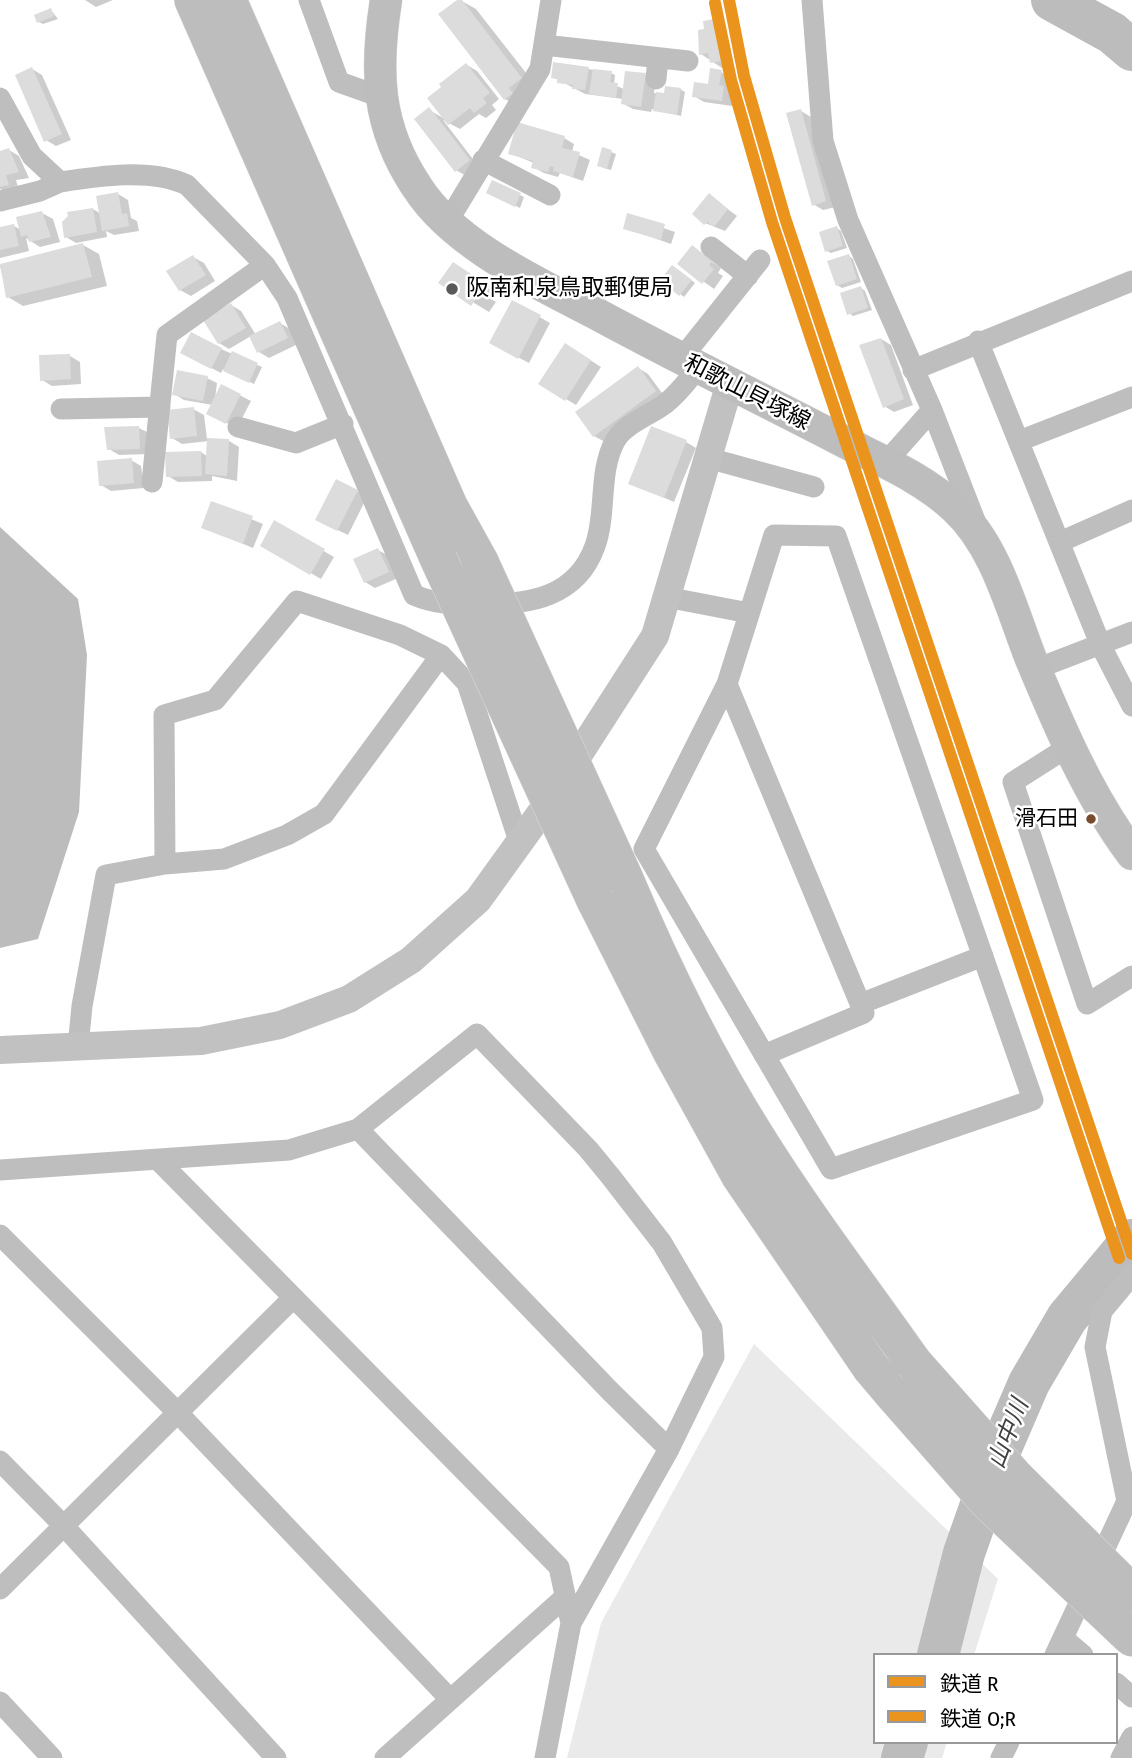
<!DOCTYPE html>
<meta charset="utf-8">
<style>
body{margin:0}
#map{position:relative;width:1132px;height:1758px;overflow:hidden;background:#fff;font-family:"Fira Sans Condensed","Noto Sans JP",sans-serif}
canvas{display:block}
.legend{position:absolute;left:873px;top:1653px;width:245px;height:91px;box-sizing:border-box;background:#fff;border:2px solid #999;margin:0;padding:9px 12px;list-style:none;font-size:21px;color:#000}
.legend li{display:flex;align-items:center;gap:14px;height:35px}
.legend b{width:35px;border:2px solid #999}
</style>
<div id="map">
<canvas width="1132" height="1758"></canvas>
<ul class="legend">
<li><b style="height:9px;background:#eb941d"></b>鉄道 R</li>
<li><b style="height:9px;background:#eb941d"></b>鉄道 O;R</li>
</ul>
</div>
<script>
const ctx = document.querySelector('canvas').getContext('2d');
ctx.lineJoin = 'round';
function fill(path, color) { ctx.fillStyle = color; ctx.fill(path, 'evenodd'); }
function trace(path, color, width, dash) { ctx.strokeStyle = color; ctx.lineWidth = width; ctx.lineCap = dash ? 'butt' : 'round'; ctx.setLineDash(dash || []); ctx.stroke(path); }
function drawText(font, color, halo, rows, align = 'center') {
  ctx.font = font + ' "Fira Sans Condensed","Noto Sans JP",sans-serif'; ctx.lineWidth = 5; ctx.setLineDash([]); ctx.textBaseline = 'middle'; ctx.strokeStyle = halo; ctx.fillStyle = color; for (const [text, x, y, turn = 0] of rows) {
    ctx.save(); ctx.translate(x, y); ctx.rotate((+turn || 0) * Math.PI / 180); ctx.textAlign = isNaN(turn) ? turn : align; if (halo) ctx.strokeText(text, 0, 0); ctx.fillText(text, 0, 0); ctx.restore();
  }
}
fill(new Path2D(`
 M754 1344 998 1579 974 1655H875V1742H947L942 1758H567L601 1623Z`), '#eaeaea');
fill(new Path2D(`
 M0 527 78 599 87 655 79 812 38 939 0 948Z`), '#bcbcbc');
fill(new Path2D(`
 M85 0H113L96 7Z
 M460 0 476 9 537 87 521 108 505 99Z
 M51 10 58 19 43 24 39 22Z
 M714 21 724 27 731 67 722 68 701 54 706 31Z
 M467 65 477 71 499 99 492 105 496 110 486 118 479 114 460 129 443 120 479 167 466 176 456 170 429 110 445 119Z
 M32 69 42 75 71 140 56 146 46 140Z
 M588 69 611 73 615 75 614 85 624 89 645 75 655 81 654 93 666 95 680 89 685 92 681 116 652 109 651 112 633 109 622 103 623 99 585 94 553 77Z
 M721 72 731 78 729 91 734 94 732 106 704 102 694 96 710 86Z
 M801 111 811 117 836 207 823 210 813 204Z
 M564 138 574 144 572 152 590 160 583 181 560 173 558 177 544 173 533 167 534 163 510 153Z
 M9 150 19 156 29 178 16 180 19 191 7 193 0 189V152Z
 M611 152 616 154 611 170 604 168Z
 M488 192 520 195 524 197 520 208Z
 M118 194 128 200 131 218 137 221 139 231 114 235 106 231 107 237 76 243 66 237 69 213 93 209 101 214Z
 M709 195 737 216 725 231 705 223Z
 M42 213 53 219 60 242 40 247 26 238 29 251 0 258V229L14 226 21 230Z
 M628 216 675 232 671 244 625 228Z
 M837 228 841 231 847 248 831 253 827 251Z
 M83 245 99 254 107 286 23 306 8 297 0 266Z
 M692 248 721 268 718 273 723 276 714 289 679 264Z
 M849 256 853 259 861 282 842 288 837 285Z
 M193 257 204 263 215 281 191 296 180 290Z
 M677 269 695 283 684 297 680 294Z
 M464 270 496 291 491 299 496 302 489 312 441 283Z
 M861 288 865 291 872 310 853 316 849 313Z
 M513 302 550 323 529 363 491 343Z
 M231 305 241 311 256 335 280 323 290 329 298 344 269 358 259 352 251 336 229 349 219 343Z
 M881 339 891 345 913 405 894 412 884 406Z
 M221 349 262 367 254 384 223 369 221 373 192 358Z
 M576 351 601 367 576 405 566 399Z
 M70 356 80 362 81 384 52 386 42 380Z
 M638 368 648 374 665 397 605 442 594 436 577 413Z
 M207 378 217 383 215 399 222 386 251 401 237 428 219 419 213 405 184 400 174 394Z
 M193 409 204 415 207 439 229 441 239 447 237 481 212 476V481L178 482 168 476 201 452 208 457 209 441 182 444 172 438Z
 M139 428 149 433 150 454 119 455 109 449Z
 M686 442 696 448 674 502 630 483Z
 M131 460 141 466 144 488 111 491 101 485Z
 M357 491 367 497 348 535 327 525Z
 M212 503 263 524 253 548 203 527Z
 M275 523 334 557 321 579 262 545Z
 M378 550 389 556 398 578 375 588 365 582Z`), '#0003');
trace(new Path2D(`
 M1052 0 1112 33 1132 50
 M938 1655 964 1553 1001 1448 1029 1383 1067 1318 1132 1240
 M902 1758 907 1742`), '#bcbcbc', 42);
fill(new Path2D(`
 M457 0H462L522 78 509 88 513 93 504 100 438 14Z
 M51 8 54 16 37 23 34 15Z
 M714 19 721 61 710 63 708 53 699 55 698 30 704 29 703 21Z
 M553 62 589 67 585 90 572 89 573 85 557 83V79L551 78Z
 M466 63 490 93 483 98 487 103 474 113 470 108 448 125 427 98 441 87 439 84Z
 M32 67 62 134 44 142 15 75Z
 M710 68 722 70 719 85 724 86 722 101 692 97 694 82 708 84Z
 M593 69 612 71 610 82 618 83 616 98 589 94Z
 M625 71 646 73 641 107 621 104Z
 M665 86 681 88 677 115 653 111 656 92 664 93Z
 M429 107 470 160 455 172 414 119Z
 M801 109 826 201 812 206 786 113Z
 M517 122 565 136 562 148 580 152 573 177 553 171 554 167 550 166 548 172 531 168 533 161 508 154Z
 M602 147 612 150 607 169 597 166Z
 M9 148 19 172 6 175 9 185 0 187V151Z
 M492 180 521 193 515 207 486 193Z
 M118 192 122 214 127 213 129 226 102 231 96 196Z
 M709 193 728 209 714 227 707 222 704 225 692 214Z
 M93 208 97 232 64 238 62 222 68 216 67 212Z
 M42 211 51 237 29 242 27 235 21 237 16 217Z
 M627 213 665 224 661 240 623 229Z
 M14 224 19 246 0 250V227Z
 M837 226 843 246 825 252 819 232Z
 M83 243 92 277 6 298 0 264Z
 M692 245 712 261 709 265 714 269 702 284 677 264Z
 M849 254 857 279 836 286 827 261Z
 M193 255 206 275 179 291 166 271Z
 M453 262 486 284 471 306 438 283Z
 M672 265 692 280 679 296 660 280Z
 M861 286 868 308 847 315 840 293Z
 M512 300 541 315 518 359 489 343Z
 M231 303 246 328 218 344 203 320Z
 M280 321 288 338 257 353 249 336Z
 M191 332 222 348 211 369 180 353Z
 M881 338 904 399 883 408 859 345Z
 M565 343 591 360 565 401 538 384Z
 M232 351 258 363 249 383 223 371Z
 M70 354 71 379 40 381 39 355Z
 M638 366 656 391 593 437 575 412Z
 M177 370 208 376 203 401 172 395Z
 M221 384 241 394 226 424 206 414Z
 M194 407 197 436 170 439 167 410Z
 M139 426 140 449 107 450 104 427Z
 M651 426 687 440 664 498 628 484Z
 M207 438 229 439 227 476 205 474Z
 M201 451 202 476 166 477 165 452Z
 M132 458 134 483 99 486 97 461Z
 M336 479 358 490 337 531 315 520Z
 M211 501 253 516 243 544 201 528Z
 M274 520 325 549 310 575 260 546Z
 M378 548 389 572 364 583 353 559Z`), '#dcdcdc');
const primary = new Path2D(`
 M386 0C375 70 376 126 417 187 454 245 536 282 595 313 676 357 758 397 839 439 879 460 922 477 955 508 996 546 1011 608 1031 659 1059 726 1088 795 1132 854`);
const highway = new Path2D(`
 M193 0 439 560
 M228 0 449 506 480 562
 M624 877C662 967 705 1056 757 1138 805 1215 861 1288 913 1362
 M595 900 671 1051 740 1176 871 1368 893 1394`);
trace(primary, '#dbdbdb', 33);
trace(highway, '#dbdbdb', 38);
trace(new Path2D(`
 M309 0 339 82 381 97
 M812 0 823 141 848 220 932 410 976 523
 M544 45 688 61
 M656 79 658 58
 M0 98 32 156 60 182C99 176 151 168 187 185L265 265 287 298 414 595C437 605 457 604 482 604 529 605 577 597 595 546 607 513 598 472 615 441 624 424 651 415 666 403 679 393 688 380 698 368
 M483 160 550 195
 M0 201 40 191 60 182
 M448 221 540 69 551 0
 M711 247 748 276
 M978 341 1101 646 1132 706
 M681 359 760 260
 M913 370 1132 281
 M61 409 160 407
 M238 427 296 443 343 424
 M1019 441 1132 397
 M708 458 814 487
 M886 462 932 410
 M152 482 167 335 265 265
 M774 535 836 536 1033 1100 831 1169 644 849 727 684Z
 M1060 542 1132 510
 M666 597 749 613
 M1036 669 1132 632
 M727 684 864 1013 764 1055
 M1068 747 1013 782 1087 1004 1132 976
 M165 864 164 715 215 700 297 601 400 635 441 655 467 683 519 841
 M860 1004 983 956
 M78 1047 82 1006 106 875 165 864 224 859 287 835 324 814 441 655
 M358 1129 610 1391 669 1449
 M159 1161 559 1567 571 1623
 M0 1170 289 1150 358 1129 477 1034 588 1149 611 1177 662 1243 712 1328 714 1357 669 1449 571 1623 545 1758
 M0 1235 178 1413 449 1698
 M0 1461 63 1525 276 1758
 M0 1589 292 1299
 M1063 1638 1083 1655
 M1055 1655 1127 1501 1095 1347 1102 1311 1132 1275
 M1116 1683 1132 1697
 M0 1702 52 1758
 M385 1758 565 1597
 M1001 1758 1009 1742
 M1121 1758 1132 1737`), '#bebebe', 21);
trace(new Path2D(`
 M0 1050 201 1041 280 1025 349 999 411 960 478 900 545 807 655 636 730 383`), '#c1c1c1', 28);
trace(primary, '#bdbdbd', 32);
trace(highway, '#bdbdbd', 37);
const highwayBridge = new Path2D(`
 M439 560 595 900
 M480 562 624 877
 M913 1362 1016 1478 1132 1593
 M893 1394 987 1501 1132 1638`);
trace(highwayBridge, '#dbdbdb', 38, []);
trace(highwayBridge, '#bdbdbd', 37);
trace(new Path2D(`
 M729 0 744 76 785 218 1132 1254`), '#eb941d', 12);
trace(new Path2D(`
 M715 3 731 80 772 222 1119 1258`), '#eb941d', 12);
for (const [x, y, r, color] of [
 [452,289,7,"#595959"],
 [1091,819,6,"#7a4b2a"]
]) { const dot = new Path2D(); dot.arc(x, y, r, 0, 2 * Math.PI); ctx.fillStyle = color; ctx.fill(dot); trace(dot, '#fff', 2.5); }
drawText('21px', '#000', '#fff', [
 ["滑石田",1078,819]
], 'right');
drawText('23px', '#000', '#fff', [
 ["阪南和泉鳥取郵便局",466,289]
], 'left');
drawText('23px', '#000', '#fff', [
 ["和歌山貝塚線",747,393,27]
]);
drawText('italic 24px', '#404040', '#fff', [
 ["山中川",1009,1434,-69]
]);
</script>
